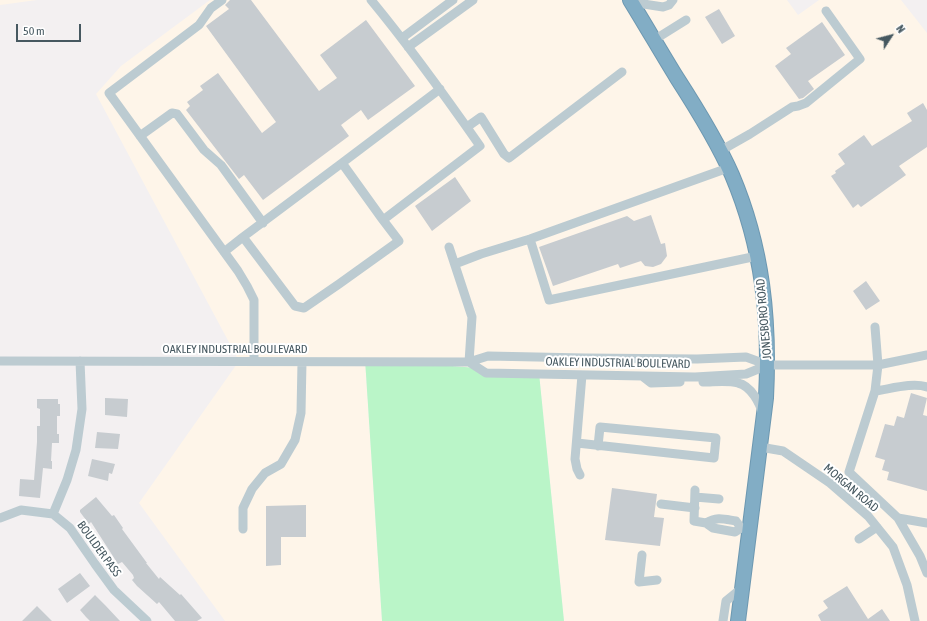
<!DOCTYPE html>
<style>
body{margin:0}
#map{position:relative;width:927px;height:621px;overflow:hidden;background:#f3f0f1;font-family:"Asap Condensed",sans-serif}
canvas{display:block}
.north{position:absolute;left:871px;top:16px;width:40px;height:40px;-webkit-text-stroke:3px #fff;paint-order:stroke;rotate:54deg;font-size:11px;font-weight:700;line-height:16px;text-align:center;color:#465860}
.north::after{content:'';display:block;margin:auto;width:14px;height:18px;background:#465860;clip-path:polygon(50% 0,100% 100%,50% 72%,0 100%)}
.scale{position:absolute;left:16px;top:24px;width:65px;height:18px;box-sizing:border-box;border:2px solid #465860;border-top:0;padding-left:5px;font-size:12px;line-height:14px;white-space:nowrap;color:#465860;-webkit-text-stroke:3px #fff;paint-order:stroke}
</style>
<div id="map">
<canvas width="927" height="621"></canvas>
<div class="north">N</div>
<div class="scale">50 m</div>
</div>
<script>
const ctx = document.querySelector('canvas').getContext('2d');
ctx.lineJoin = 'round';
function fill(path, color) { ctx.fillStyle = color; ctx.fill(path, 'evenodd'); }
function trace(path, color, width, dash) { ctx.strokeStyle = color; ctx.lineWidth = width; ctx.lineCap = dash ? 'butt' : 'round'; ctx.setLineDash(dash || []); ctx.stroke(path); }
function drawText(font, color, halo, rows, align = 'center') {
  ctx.font = font + ' "Asap Condensed",sans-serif'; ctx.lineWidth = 4; ctx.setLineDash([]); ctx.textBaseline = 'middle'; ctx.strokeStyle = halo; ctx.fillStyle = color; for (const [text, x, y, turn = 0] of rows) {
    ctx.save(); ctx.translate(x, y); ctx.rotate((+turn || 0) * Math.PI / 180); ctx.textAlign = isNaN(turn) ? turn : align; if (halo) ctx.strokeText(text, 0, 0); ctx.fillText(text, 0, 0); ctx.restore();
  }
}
fill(new Path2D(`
 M0 0H37L0 5Z
 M210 0H787L798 15 819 0H901L927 33V621H564L539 373 365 359 382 621H225L139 503 239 361 96 94 121 66Z`), '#fef5e9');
fill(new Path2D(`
 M365 359 539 373 564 621H382Z`), '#baf5c8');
fill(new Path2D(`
 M230 0H251L319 91 337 78 320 55 366 20 415 86 368 120 361 110 341 125 349 136 263 200 244 175 239 179 186 110 190 106 187 102 203 90 200 86 218 73 262 133 276 122 206 26 229 9 225 5Z
 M719 9 735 36 722 44 705 17Z
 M822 22 845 55 808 81 814 89 803 98 799 99 775 66 791 54 786 48Z
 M923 103 927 110V147L899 166 906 175 861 207 858 204 853 208 831 176 836 173 835 171 845 164 838 154 864 135 872 146 912 121 907 113Z
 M455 177 471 201 432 231 415 206Z
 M651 215 661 244 665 243 667 256 661 264 653 267 645 266 641 261 620 268 618 264 553 286 539 247 627 216 634 221Z
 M866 281 880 301 866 310 853 291Z
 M911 393 927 398 923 415 927 416V491L887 480 889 472 882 470 885 460 875 457 885 424 894 426 897 416 904 418Z
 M105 398 128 399 127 417 105 415Z
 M37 399H58V404H60V416H57V434H59V443H52L51 461H52V469L43 468 40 498 19 496 20 479 34 480 37 442V426H40V409L37 408Z
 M97 432 120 434 118 449 95 448Z
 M92 459 115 464 112 474 109 473 108 481 88 476Z
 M612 488 657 494 654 517 664 518 660 546 605 540Z
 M96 497 112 516 114 515 123 528 122 529 147 563H146L159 579 160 577 180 595 181 594 202 618 197 621H175L159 602 157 604 137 586 132 580 134 578 133 575 122 562 118 564 91 522 89 524 80 512V510Z
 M306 505V537H281V565L266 566V506Z
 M80 573 90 586 67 603 58 589Z
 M847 586 868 619 882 609 890 621H821L818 615 828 608 823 601Z
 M95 595 105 605 120 621H90L86 617 80 610Z
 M37 606 52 621H22Z`), '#c7ccd0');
const highway = new Path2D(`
 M630 0C646 26 661 52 677 78 697 109 717 141 732 175 763 248 770 320 766 398L738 621`);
trace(highway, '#6d98b1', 16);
trace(new Path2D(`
 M222 0 211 8 199 25 109 93 238 271 247 286 254 300V361
 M371 0C410 47 445 96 480 146L383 220 342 163 440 89
 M631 2 663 7 669 5 673 0
 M402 38 453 0
 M654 40 686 20
 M408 47 473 0
 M467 127 481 117 504 154 509 158 622 72
 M140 136 172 113 177 114 204 150 221 165 263 223
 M720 151 750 134 792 107 798 106 806 103 860 59 826 11
 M342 163 243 237 295 306 304 308 339 284 399 241 383 220
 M530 239 549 300 757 256
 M449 247 472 317 469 362
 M224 252 243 237
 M455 264 481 254 530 239 728 168
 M875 327 878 365 875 391 849 472 898 518 920 556 927 573
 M0 361 469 362 488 356 585 358 697 359 746 357 768 365H878L927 355
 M469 362 486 373 695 377 746 374 768 365
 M642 376 651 383 680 382
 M703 382C714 382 728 380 738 383 751 386 760 403 763 415
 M875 391C890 389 913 382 927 387
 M577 443 714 458 716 438 600 427 598 446
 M760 447 783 451 830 483 868 516 893 547 907 585 915 621
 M580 475 577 469 575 459 582 375
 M695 490 694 521 706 523 713 528 735 532 741 528 750 529
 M695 497 719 499
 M661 504 695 508
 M53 514 67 480 76 450 82 409 80 361
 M0 518 21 510 53 514 70 528 95 564 114 590 147 621
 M898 518 927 523
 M706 523C717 516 724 519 736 521L741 528
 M243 529V508L252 489 265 473 281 464 295 440 301 413 302 362
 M859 539 877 527
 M642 555 639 582 657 580
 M723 621 726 601 742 588`), '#bccbd1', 9);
trace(highway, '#82adc5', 14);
drawText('12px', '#465860', '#fff', [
 ["JONESBORO ROAD",764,319,-95],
 ["OAKLEY INDUSTRIAL BOULEVARD",235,349],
 ["OAKLEY INDUSTRIAL BOULEVARD",618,363,1],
 ["MORGAN ROAD",851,488,40],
 ["BOULDER PASS",99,549,54]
]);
</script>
